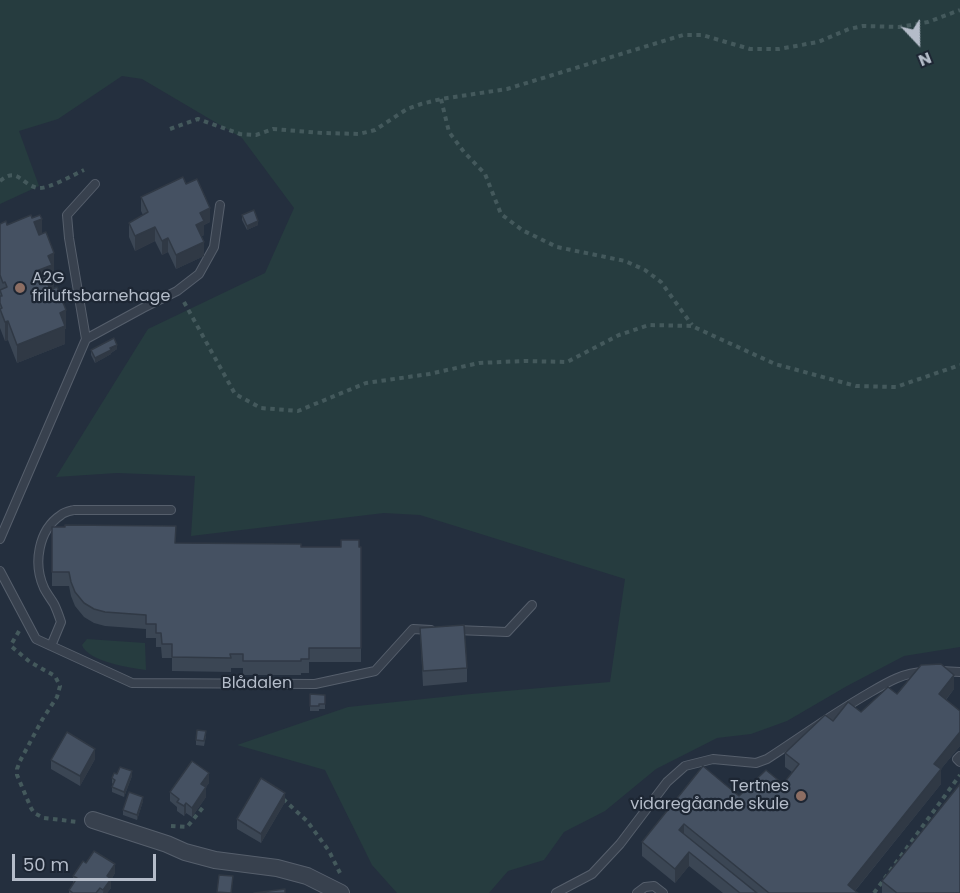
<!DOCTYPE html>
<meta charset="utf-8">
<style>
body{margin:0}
#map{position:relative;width:960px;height:893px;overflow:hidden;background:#242f3e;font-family:Poppins,sans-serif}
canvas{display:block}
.north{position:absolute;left:888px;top:12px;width:60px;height:60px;-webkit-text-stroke:4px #1d2633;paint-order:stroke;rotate:158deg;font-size:16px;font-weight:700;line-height:24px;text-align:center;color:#b4bcc9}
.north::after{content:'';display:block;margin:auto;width:21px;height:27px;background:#b4bcc9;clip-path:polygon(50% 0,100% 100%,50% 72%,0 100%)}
.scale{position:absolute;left:12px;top:854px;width:144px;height:27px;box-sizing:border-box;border:3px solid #b4bcc9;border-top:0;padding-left:8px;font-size:18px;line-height:21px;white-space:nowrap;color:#b4bcc9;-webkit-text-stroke:4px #1d2633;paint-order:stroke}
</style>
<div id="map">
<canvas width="960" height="893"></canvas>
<div class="north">N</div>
<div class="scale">50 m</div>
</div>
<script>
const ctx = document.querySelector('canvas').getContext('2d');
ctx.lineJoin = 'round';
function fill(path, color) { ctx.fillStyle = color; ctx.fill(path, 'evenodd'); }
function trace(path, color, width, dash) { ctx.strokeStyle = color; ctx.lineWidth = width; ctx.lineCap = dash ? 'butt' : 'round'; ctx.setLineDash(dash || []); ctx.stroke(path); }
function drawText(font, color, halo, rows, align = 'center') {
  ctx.font = font + ' Poppins,sans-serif'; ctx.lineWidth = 4.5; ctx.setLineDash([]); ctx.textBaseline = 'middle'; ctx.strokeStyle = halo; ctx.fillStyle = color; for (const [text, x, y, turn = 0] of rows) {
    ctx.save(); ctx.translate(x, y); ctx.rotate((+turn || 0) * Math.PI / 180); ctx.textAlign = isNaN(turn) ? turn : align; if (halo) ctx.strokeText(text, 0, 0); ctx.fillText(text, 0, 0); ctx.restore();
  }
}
fill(new Path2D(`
 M0 0H960V647L904 656 847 686 787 721 751 734 717 738 656 769 605 811 564 832 544 860 508 871 489 893H397L372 865 325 770 237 745 348 707 471 694 610 682 625 579 420 515 384 513 191 536 195 476 117 473 56 477 148 329 265 273 294 208 242 138 142 79 122 76 58 119 19 131 39 186 0 204Z
 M87 639 145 643 146 670C130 668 87 661 82 645Z`), '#263c3f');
const lane = new Path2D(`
 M86 339 143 308 177 291 199 274 214 247 220 205
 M0 539 86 339 69 238 67 215 95 184
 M0 571 36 639 132 683 315 684 375 671 413 629 431 630
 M456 630 507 632 532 605
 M51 646 61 622C59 616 57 610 54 604 51 599 47 594 44 588 33 564 38 530 61 515 64 512 70 511 74 510H171
 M940 671 960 672
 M960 756 957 759 960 762
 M556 893 592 874 620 844 667 782 685 766 713 759 756 763 767 759C801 737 834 713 869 693 886 683 904 672 924 672
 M637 893 645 887 654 886 663 893`);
const street = new Path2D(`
 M93 820 167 844 185 852 215 860 277 868 307 876 341 893`);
trace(lane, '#565f6c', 10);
trace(street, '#565f6c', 18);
trace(new Path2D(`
 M441 99 449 132 464 152 485 174 501 214 522 230 557 247 625 261 645 270 661 282 692 325
 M170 129 198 119 240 134 256 135 273 129 322 133 359 134 375 130 407 109 421 104 441 99 507 89 683 35H702L750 49H779L818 42 849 29 863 26 899 27 928 22 960 10
 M0 181C18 166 21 185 38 188 49 189 73 175 84 170
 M184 302 235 394 261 408 298 411 366 383 429 374 479 363 524 361 567 362 619 335 649 325 692 326 775 364 856 386 896 387 960 365
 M19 631 12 643V647L30 662 55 676 60 686 57 697 42 720 20 761 17 769V775L31 808 34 813 44 818 78 822
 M283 799 307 821 329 851 340 873
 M171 826 187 827 205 805
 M874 893 960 775`), '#44595c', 4, [4.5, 4.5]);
trace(lane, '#38414e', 8);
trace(street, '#38414e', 16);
fill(new Path2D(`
 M186 184 210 222 204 225V235L202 236 204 256 176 269 168 252 162 255 155 241 135 251 129 237V223L143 215 141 211V197Z
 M242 215 258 225 247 230 242 220Z
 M0 224 42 234 54 272 52 273 54 288 66 329H65V344L17 363 8 340 5 341 0 328Z
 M117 349 111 353V354L95 363 91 355V350Z
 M52 527 175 543 301 547H361V662H309V673H301V675H243V668H231V672L172 671V658H162L161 647H156V638H146V629L105 626 94 623 84 617 75 606 71 596 69 586H52Z
 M420 628 467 668V682L423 686Z
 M954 689 946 700 960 711V746L941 769V784L855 891 858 893H723L689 866 675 883 642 856V842L739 796 783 784 792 772 785 767V753L833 721 861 712 897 694Z
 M310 694 325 695V709H319V711H310Z
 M206 736 204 746 196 745V740Z
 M95 759 80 786 51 769V760Z
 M117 774 132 776 124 797 112 792V787L113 784 112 783V778Z
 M209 783 206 787V797L192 817 186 813 184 816 177 811V807L170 801V792Z
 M143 801 137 820 123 815V810Z
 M285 802 261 843 237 829V819Z
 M86 863 115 873 111 880V888L107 893H69V890L73 884V876Z
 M882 881 960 893H882Z`), '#3b4654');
fill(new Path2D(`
 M210 208V222L204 225V235L196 239V225L200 213Z
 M42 219V237L34 240V222Z
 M258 221V225L247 230V226Z
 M155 227V241L135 251V236Z
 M168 238V252L162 255V241Z
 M204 242V256L176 269V255Z
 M54 253V272L52 273 54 276V295L46 298 44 278 43 276V286L39 270 48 256Z
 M66 310V329H65V344L17 363V345L60 313Z
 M8 321V340L5 341V322Z
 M117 345V349L111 353V354L95 363V358Z
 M954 675V689L939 708V694Z
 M960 732V746L941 769V784L853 893 848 885 934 764Z
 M95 749V759L80 786V776Z
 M132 771V776L124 797V792Z
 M209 773V783L201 793V784Z
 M206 787V797L192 817V808Z
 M285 793V802L261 843V834Z
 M143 797V801L137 820V815Z
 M186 803V813L184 816V806Z
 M684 824V838L679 830Z
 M689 852V866L675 883V869Z
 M115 864V873L111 880V888L107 893H103L107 876Z`), '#303945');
const building = new Path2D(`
 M183 177 186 184 197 179 210 208 200 213 204 221 196 225 204 242 176 255 168 238 162 241 155 227 135 236 129 223 148 212 141 197Z
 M254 210 258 221 247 226 242 215Z
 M31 215 32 218 40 215 42 219 34 222 39 235 46 232 54 253 48 256 52 265 39 270 42 279 44 278 43 276 53 272 54 276 46 279 50 290 57 287 66 310 60 313 65 326 17 345 8 321 5 322 0 309 2 308 0 303V296H2L0 290 7 287 5 282 3 283 0 275V224L6 221 7 225Z
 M114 338 117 345 110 348 111 350 95 358 91 350Z
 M65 525 176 526 175 543 301 544V547H341V540H359V547H361V648H309V659H301V661H243V654H230L231 658 172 657V644H162L161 633H156V624H146V615L105 612 94 609 84 603 75 592 71 582 69 572H52V527H65Z
 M464 625 467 668 423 671 420 628Z
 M941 664 954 675 939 694 960 711V732L934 764 941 769 848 885 858 893H769L684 824 679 830 757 893H740L689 852 675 869 642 842 703 766 739 796 766 770 783 784 799 764 785 753 825 715 833 721 848 702 861 712 888 687 897 694 921 665Z
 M310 694 325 695V704H319V706H310Z
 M197 730 206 731 204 741 196 740Z
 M67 732 95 749 80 776 51 760Z
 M192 761 209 773 201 784 206 787 192 808 186 803 184 806 177 802 179 799 170 792Z
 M120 767 132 771 124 792 112 787 115 780 112 778 114 773 117 774Z
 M261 778 285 793 261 834 237 819Z
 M960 784V893H897L882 881Z
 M129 792 143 797 137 815 123 810Z
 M94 851 115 864 107 876 111 879 103 890 100 888 96 893H73L69 890 77 878 73 876 83 861 86 863Z
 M219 875 233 876 231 893 217 892Z
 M285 889V893H254Z`);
fill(building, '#455162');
trace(building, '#303945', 1.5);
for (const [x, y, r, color] of [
 [20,288,6,"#8d6e63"],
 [801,796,6,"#8d6e63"]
]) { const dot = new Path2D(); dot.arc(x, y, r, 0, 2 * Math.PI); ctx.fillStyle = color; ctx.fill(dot); trace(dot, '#1d2633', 2); }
drawText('16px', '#b4bcc9', '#1d2633', [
 ["A2G",32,279],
 ["friluftsbarnehage",32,297],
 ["Tertnes",789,787,"right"],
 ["vidaregåande skule",789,805,"right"]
], 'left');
drawText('16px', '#b4bcc9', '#1d2633', [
 ["Blådalen",257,684]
]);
</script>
